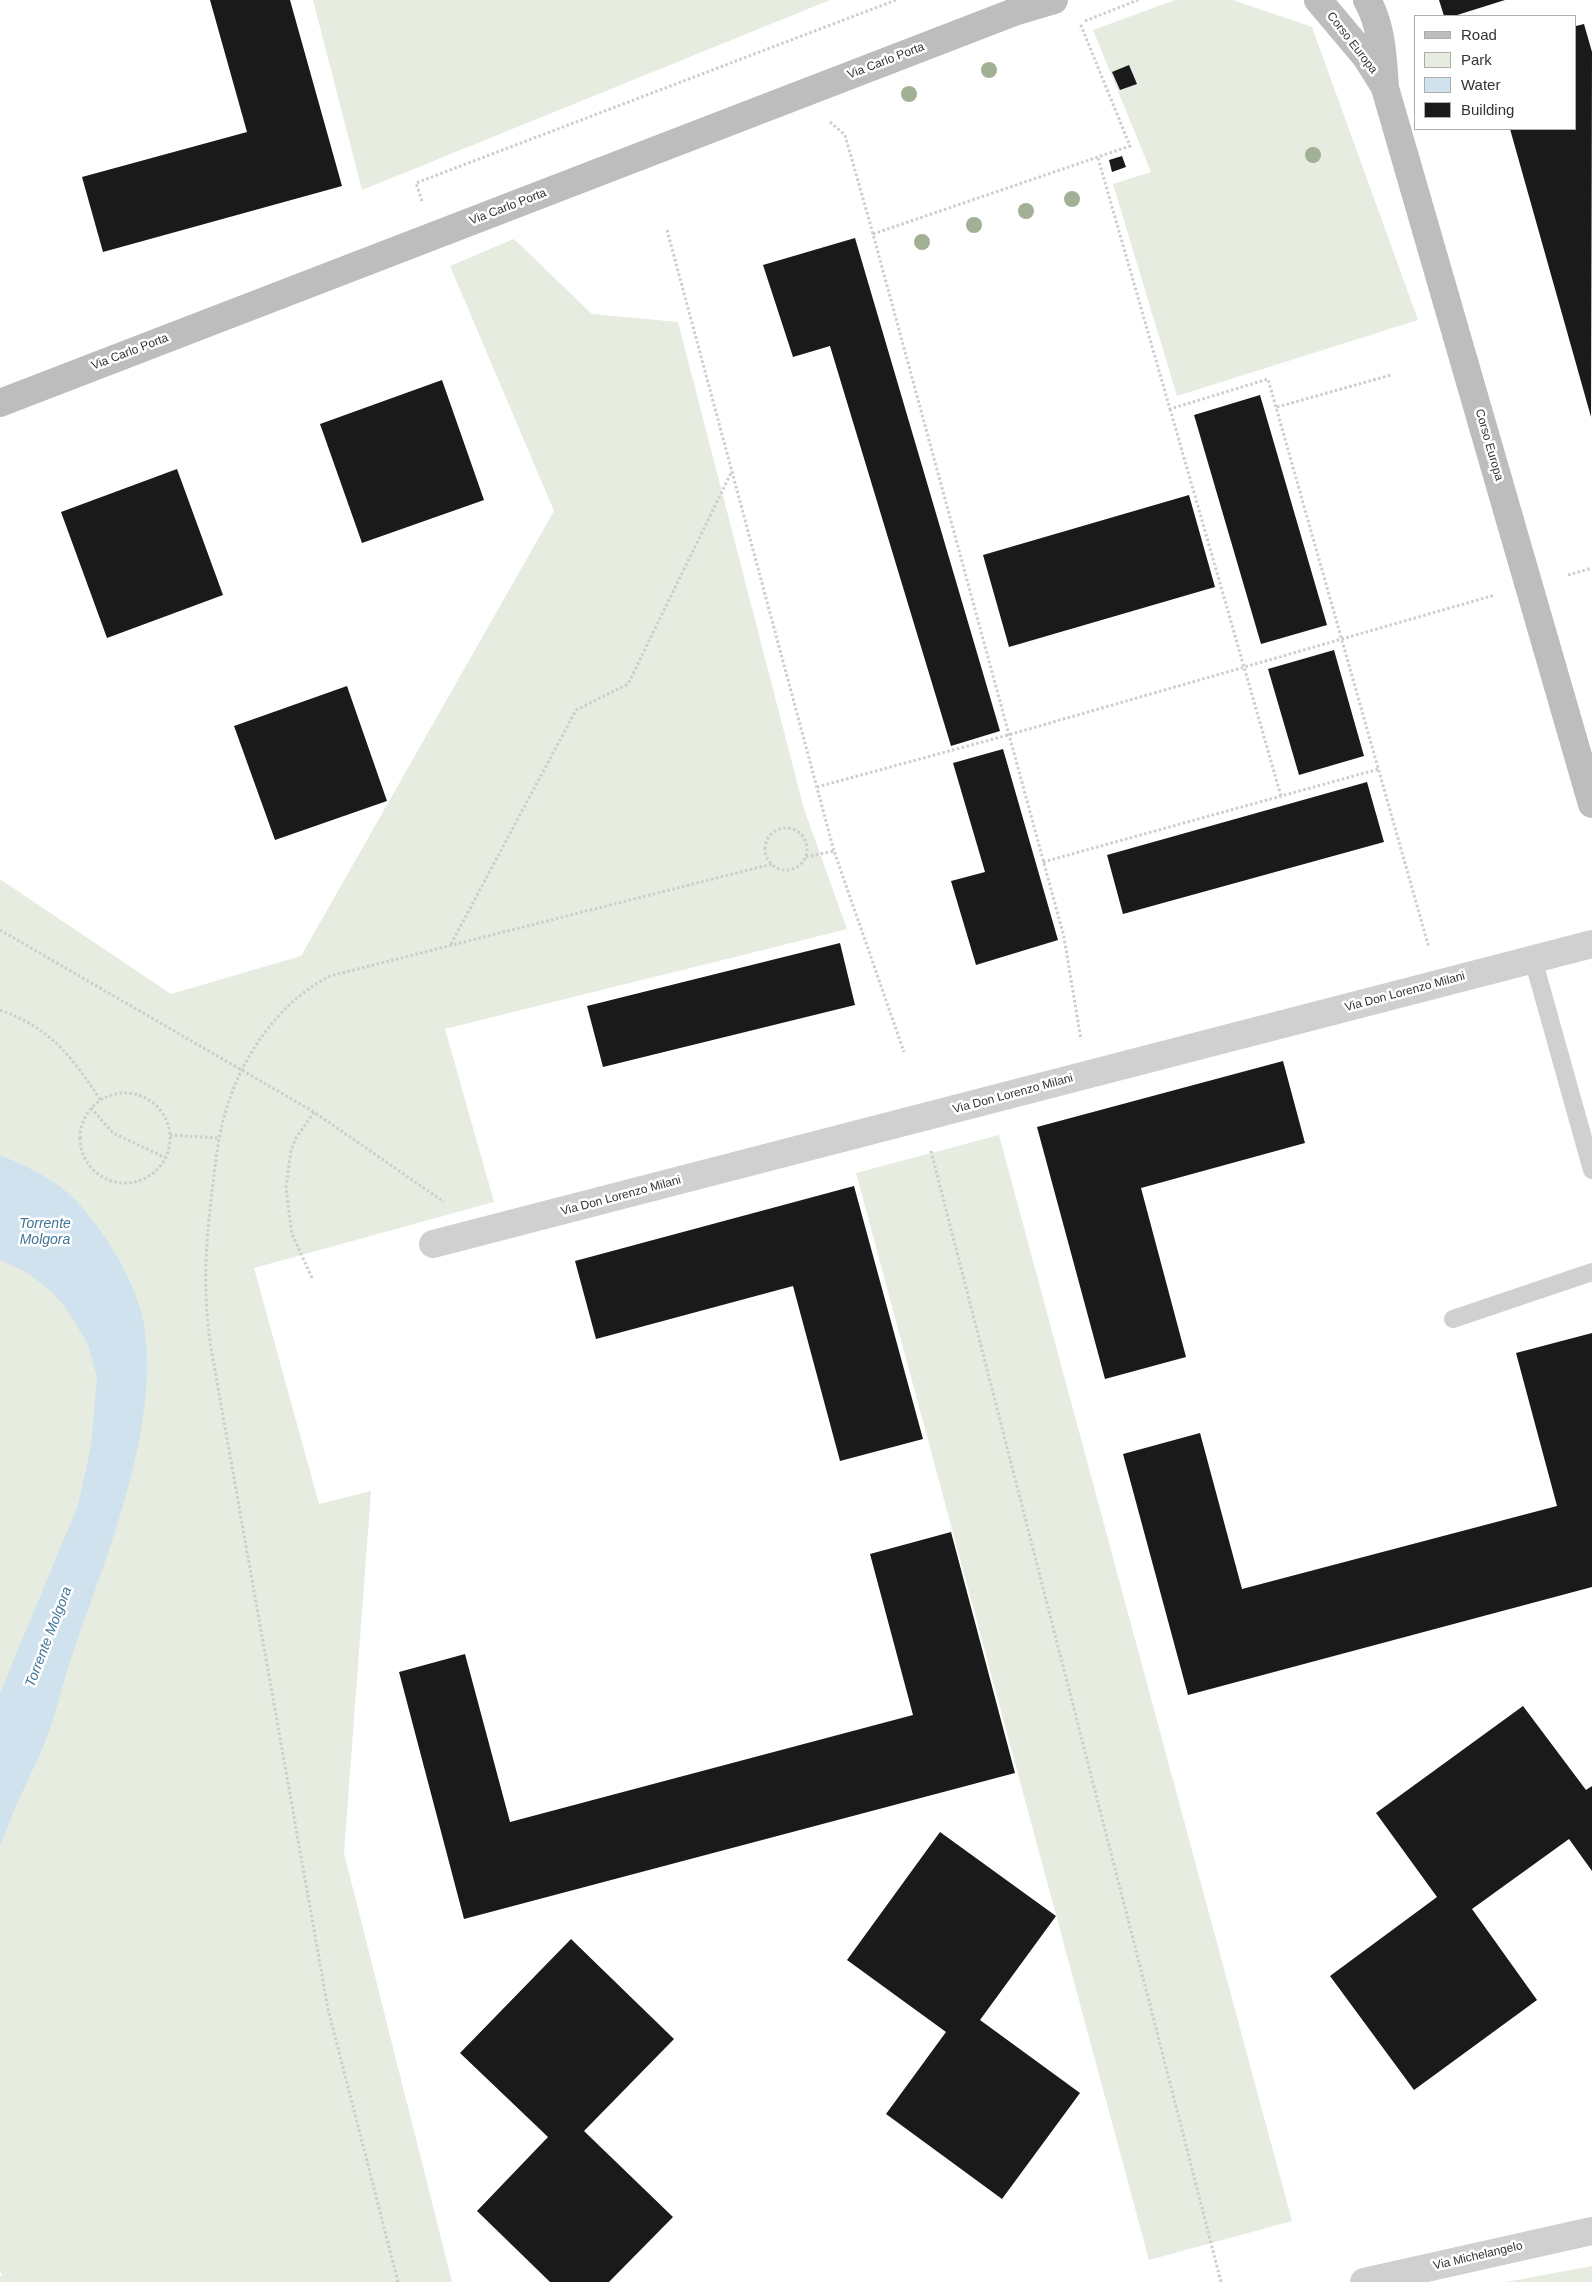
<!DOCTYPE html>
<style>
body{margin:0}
#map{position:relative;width:1592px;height:2282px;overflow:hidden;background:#fff;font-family:Helvetica,sans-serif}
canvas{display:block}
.legend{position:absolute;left:1414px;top:15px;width:162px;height:115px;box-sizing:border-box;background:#fff;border:1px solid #adadad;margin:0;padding:6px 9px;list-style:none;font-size:15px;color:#333}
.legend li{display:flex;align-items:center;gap:10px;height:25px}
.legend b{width:25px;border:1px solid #adadad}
</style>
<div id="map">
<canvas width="1592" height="2282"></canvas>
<ul class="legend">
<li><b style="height:6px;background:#bdbdbd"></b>Road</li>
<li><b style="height:14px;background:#e6ecdf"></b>Park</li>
<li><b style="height:14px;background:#cfe2ee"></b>Water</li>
<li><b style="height:14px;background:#1a1a1a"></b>Building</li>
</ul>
</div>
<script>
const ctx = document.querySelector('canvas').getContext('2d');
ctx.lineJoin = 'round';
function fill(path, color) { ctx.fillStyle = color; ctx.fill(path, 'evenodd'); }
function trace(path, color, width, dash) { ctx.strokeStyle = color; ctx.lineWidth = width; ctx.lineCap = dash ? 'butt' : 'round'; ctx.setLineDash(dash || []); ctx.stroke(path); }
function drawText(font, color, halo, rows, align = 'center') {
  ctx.font = font + ' Helvetica,sans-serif'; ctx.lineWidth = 5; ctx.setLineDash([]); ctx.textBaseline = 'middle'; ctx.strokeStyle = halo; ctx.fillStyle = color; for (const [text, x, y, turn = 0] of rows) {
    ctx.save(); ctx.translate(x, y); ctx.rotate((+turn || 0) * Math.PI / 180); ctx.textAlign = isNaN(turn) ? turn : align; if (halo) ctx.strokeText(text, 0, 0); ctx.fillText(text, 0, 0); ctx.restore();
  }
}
fill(new Path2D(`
 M313 0H830L362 190Z
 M1175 0H1233L1312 27 1418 320 1177 396 1113 184 1151 172 1093 30Z
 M514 239 592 314 678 322 804 809 847 929 445 1029 494 1202 254 1268 319 1504 371 1491 344 1853 452 2282H0V2276H2L0 2271V879L171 994 301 956 554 511 450 266Z
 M999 1135 1292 2221 1149 2260 856 1173Z
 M1592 2266V2282H1506Z`), '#e6ecdf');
fill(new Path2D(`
 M0 1155C22 1164 43 1174 62 1188 99 1218 139 1284 145 1331 158 1433 106 1557 73 1653 61 1686 55 1722 40 1754 26 1785 11 1814 0 1847V1693L78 1505 91 1447 97 1378 88 1344 65 1307 54 1294 28 1273 0 1260Z`), '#cfe2ee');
fill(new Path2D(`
 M210 0H290L342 186 103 252 82 177 247 132Z
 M1439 0H1505L1454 16H1444Z
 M1584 24 1592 52 1591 417 1510 129H1576V26Z
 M1129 65 1137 84 1120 90 1112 72Z
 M1122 156 1126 167 1112 172 1109 160Z
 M855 238 1000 731 951 746 830 346 793 357 763 265Z
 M442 380 484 500 362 543 320 424Z
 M1260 395 1327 625 1261 644 1194 415Z
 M177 469 223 595 107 638 61 512Z
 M1189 495 1215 587 1009 647 983 555Z
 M1334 650 1364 756 1299 775 1268 669Z
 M347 686 387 801 275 840 234 726Z
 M1003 749 1058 940 976 965 951 881 985 872 953 763Z
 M1367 782 1384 842 1123 914 1107 855Z
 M840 943 855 1005 603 1067 587 1006Z
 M1283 1061 1305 1143 1141 1188 1186 1357 1105 1379 1037 1127Z
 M854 1186 923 1439 840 1461 793 1286 596 1339 575 1261Z
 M1592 1333V1587L1188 1695 1123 1454 1200 1433 1242 1589 1557 1506 1516 1353Z
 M951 1532 1015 1773 464 1919 399 1672 465 1654 510 1822 913 1715 870 1554Z
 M1523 1706 1586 1790 1592 1786V1871L1569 1839 1472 1909 1537 2000 1414 2090 1330 1976 1437 1897 1376 1813Z
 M940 1832 1056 1916 980 2020 1080 2093 1002 2199 886 2114 946 2032 847 1960Z
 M571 1939 674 2039 584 2131 673 2217 609 2282H550L477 2211 548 2137 460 2053Z`), '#1a1a1a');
trace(new Path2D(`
 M1085 21 1138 0
 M830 122 845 135 873 234 1064 937 1081 1040
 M1098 158 1170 409 1268 379 1429 948
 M422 201 416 183 896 0
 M667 230 834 851
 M873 234 1130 146 1080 23
 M1277 407 1391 375
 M1170 409 1281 796
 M1568 575 1592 568
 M817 787 1008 735 1495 595
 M765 849a21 21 0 1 1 42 0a21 21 0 1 1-42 0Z
 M806 857 834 851 904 1052
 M1043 862 1379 769
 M0 930 314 1112
 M451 944 576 710 628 684 732 471
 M0 1010C51 1028 72 1057 101 1101
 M80 1138a45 45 0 1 1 90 0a45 45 0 1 1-90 0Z
 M91 1108 113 1133 166 1158
 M170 1135 219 1138
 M931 1151 1221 2282
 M312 1278 292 1234 286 1188 291 1150 296 1138 314 1112 444 1202
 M398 2282 328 2009 211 1348C203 1295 205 1253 211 1200 215 1170 217 1139 226 1110 242 1056 279 1002 330 976L772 864`), '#cdcdcd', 3, [2.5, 2.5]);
trace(new Path2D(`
 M1533 959 1592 1170
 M1453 1319 1592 1272`), '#d0d0d0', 18);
trace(new Path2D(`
 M433 1244 1592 944
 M1364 2282 1592 2231`), '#d0d0d0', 28);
trace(new Path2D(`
 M1318 0 1366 57 1383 84
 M1367 0C1382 26 1383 58 1385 88L1592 804
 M0 403 1017 11 1054 0`), '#bdbdbd', 28);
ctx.fillStyle = '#a2b095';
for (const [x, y] of [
 [989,70],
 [909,94],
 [1313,155],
 [1072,199],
 [1026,211],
 [974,225],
 [922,242]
]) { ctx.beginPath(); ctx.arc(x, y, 8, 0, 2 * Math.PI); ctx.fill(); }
drawText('12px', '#333', '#fff', [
 ["Corso Europa",1352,43,52],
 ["Via Carlo Porta",886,61,-21],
 ["Via Carlo Porta",508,207,-21],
 ["Via Carlo Porta",130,352,-21],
 ["Corso Europa",1489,445,74],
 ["Via Don Lorenzo Milani",1405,992,-15],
 ["Via Don Lorenzo Milani",1013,1094,-15],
 ["Via Don Lorenzo Milani",621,1196,-15],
 ["Via Michelangelo",1478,2256,-13]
]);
drawText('italic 14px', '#3f7597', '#fff', [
 ["Torrente",45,1224],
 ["Molgora",45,1240],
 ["Torrente Molgora",49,1637,-69]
]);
</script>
